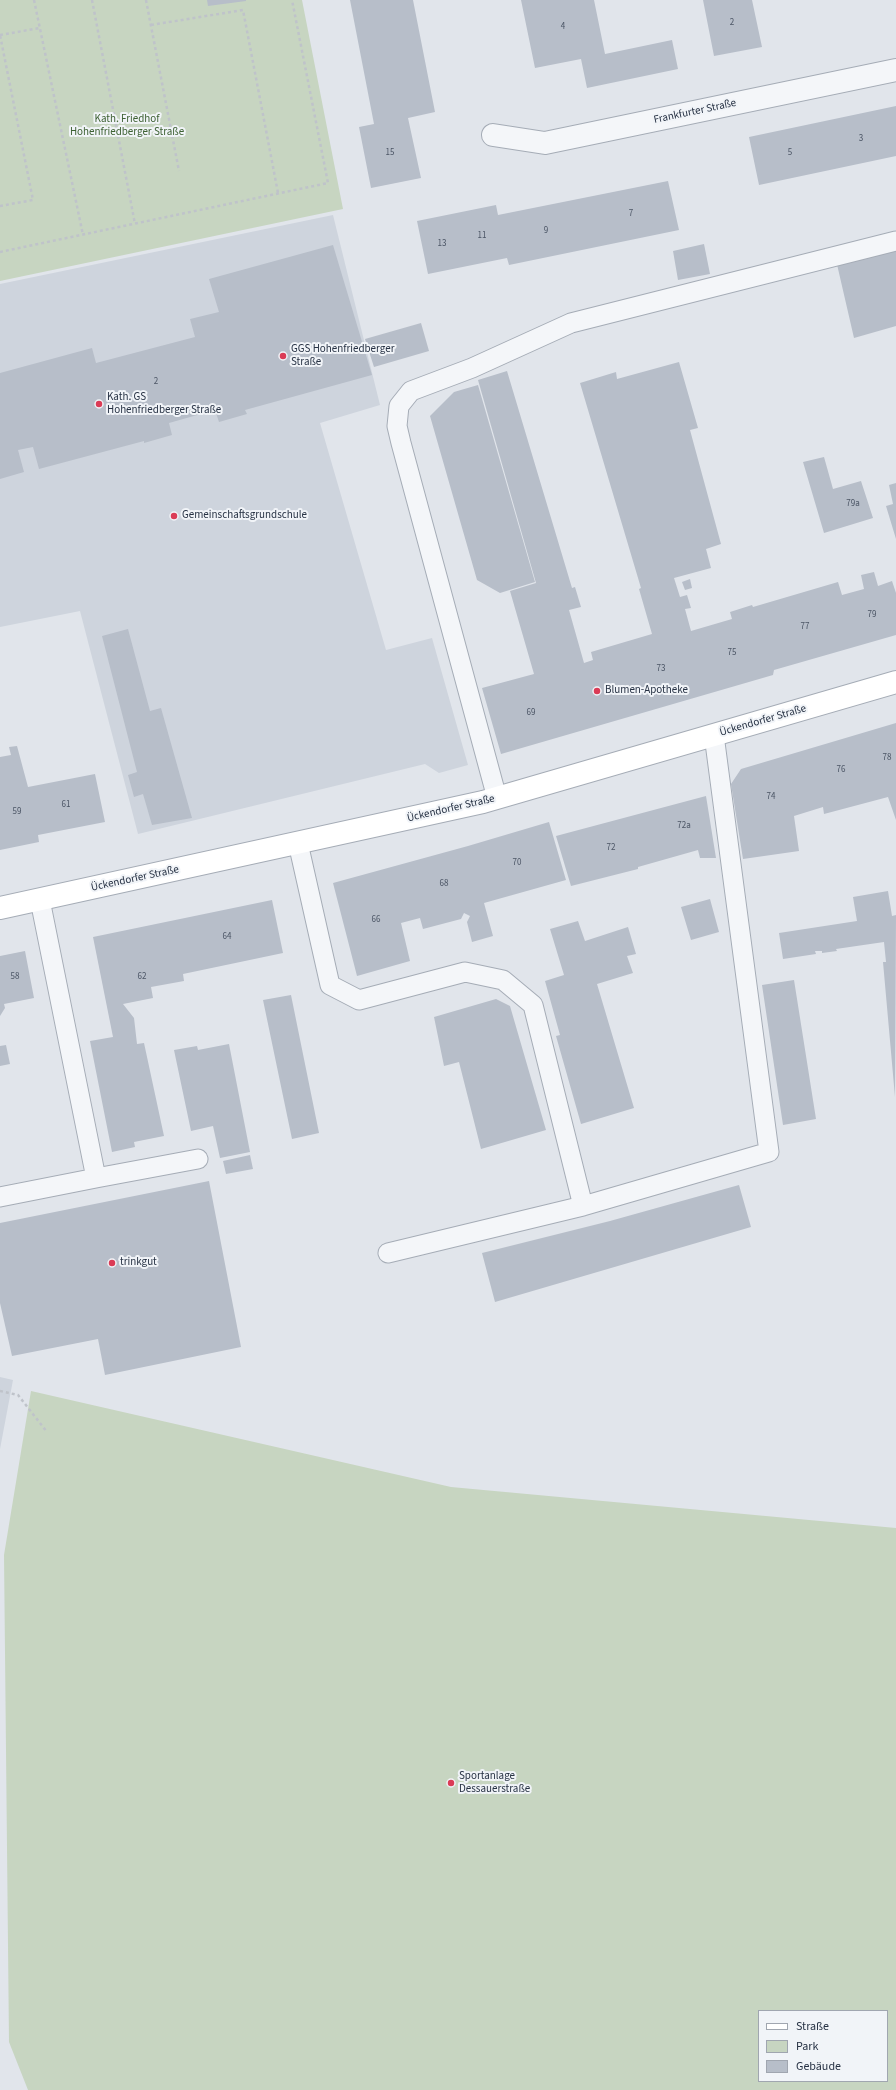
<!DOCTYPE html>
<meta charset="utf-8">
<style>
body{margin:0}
#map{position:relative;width:896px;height:2090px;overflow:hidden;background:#e1e5eb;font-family:"Source Sans 3",sans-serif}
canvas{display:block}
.legend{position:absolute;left:758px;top:2010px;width:130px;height:72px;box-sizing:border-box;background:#f1f4f8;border:1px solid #a0a6b0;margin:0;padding:5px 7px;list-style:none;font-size:12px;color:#273244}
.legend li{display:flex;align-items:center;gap:8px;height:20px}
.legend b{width:20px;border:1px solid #a0a6b0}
</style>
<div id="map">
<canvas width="896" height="2090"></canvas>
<ul class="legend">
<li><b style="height:5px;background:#fff"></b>Straße</li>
<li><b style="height:11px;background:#c7d5c1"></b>Park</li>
<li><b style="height:11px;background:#b7bec9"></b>Gebäude</li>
</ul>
</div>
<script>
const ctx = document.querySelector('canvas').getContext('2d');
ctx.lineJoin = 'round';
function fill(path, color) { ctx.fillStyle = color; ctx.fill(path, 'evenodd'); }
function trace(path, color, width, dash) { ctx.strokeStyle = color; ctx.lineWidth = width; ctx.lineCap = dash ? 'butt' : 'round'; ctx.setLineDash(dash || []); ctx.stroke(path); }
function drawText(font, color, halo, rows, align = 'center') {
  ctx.font = font + ' "Source Sans 3",sans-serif'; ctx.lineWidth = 4; ctx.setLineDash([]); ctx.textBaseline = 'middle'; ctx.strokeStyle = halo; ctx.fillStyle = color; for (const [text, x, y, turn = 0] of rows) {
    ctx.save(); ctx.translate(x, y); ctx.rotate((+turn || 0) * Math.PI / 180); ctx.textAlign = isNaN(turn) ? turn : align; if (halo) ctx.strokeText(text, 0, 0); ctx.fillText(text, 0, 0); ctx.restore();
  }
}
fill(new Path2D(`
 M333 215 380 405 320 423 386 650 432 638 468 765 439 773 425 764 138 834 80 611 0 627V284Z
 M0 1377 13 1380 0 1449Z`), '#ced4dd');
fill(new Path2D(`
 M0 0H302L343 209 0 281Z
 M31 1391 451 1487 896 1528V2090H28L9 2042 4 1555ZM759 2011H887V2081H759Z`), '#c7d5c1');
fill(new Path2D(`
 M207 0H246V1L208 6Z
 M350 0H413L435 112 408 118 421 178 371 188 359 127 374 124Z
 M521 0H594L605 54 672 40 678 69 587 88 581 59 535 68Z
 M703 0H752L762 47 714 56Z
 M896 106V156L759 185 749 137Z
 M668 181 679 230 509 265 507 258 428 274 417 221 496 205 498 215Z
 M704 244 710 274 678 280 673 251Z
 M333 245 372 375 245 410 247 414 219 422 215 410 169 423 172 435 144 443V441L39 469 33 447 18 450 24 472 0 479V373L92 348 96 363 195 337 190 319 219 312 209 279Z
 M896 247V326L854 338 836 260Z
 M421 323 429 351 374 367 365 339Z
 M679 362 698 428 690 430 721 544 706 549 711 568 674 578 680 597 687 595 691 608 685 609 691 631 732 619 730 612 752 605 753 607 838 582 842 595 864 589 861 575 874 572 878 586 892 581 896 593V635L774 670 773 675 501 754 482 688 534 674 510 591 536 583 478 380 507 371 572 588 575 587 581 607 569 610 584 663 593 660 591 652 652 634 639 589 641 588 580 383 616 372 617 379Z
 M478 385 535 582 500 593 477 580 430 416 454 392Z
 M824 457 833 489 861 481 873 518 824 533 803 462Z
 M896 483V539L886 506 893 504 889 485Z
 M690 579 692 588 685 590 682 582Z
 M128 629 150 711 161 708 192 818 152 825 143 794 134 797 128 775 137 772 102 636Z
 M896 723V820L888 797 824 814 823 807 794 816 799 851 743 859 731 784 741 769Z
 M17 746 28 787 95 774 105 822 38 835 39 842 0 850V757L11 755 9 747Z
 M706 796 716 858H700L698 850 638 867V869L571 886 556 836Z
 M549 822 566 880 484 903 493 936 472 942 467 922 470 916 464 913 461 919 423 929 420 918 401 923 410 961 357 976 333 883 468 846Z
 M888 891 892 916 896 915 895 1097 883 962H886L884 942 836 949 837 951 822 953V951H815L816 954 783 959 779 933 857 921 853 897Z
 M710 899 719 932 691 940 681 907Z
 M272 900 283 953 183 974 184 981 151 987 153 998 123 1004 134 1018 137 1044 144 1043 164 1136 134 1142 135 1147 112 1152 90 1041 113 1037 93 937Z
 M578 921 585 941 628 927 636 954 627 956 633 973 597 984 634 1108 581 1124 556 1036 560 1035 545 981 564 975 550 929Z
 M25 951 34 998 4 1004 5 1008 0 1016V956Z
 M794 980 816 1119 783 1125 762 985Z
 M291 995 319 1133 292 1139 263 1000Z
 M496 999 510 1006 546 1130 481 1149 459 1062 444 1066 434 1017Z
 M229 1044 250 1152 220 1158 213 1126 191 1131 174 1050 197 1046 198 1050Z
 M6 1045 10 1064 0 1066V1046Z
 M250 1155 253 1169 226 1174 223 1161Z
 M209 1181 241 1347 105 1375 98 1339 12 1356 0 1303V1223Z
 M739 1185 751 1227 495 1302 482 1253 610 1221Z`), '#b7bec9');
const service = new Path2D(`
 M497 798 401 443 397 426 399 406 411 391 472 368 571 323 896 241
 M298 843 330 985 359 1000 465 972 503 980 533 1005 583 1206 769 1152 714 735
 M40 900 96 1178 198 1159
 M0 1197 96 1178
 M388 1253 583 1206`);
const minor = new Path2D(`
 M493 135 545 143 896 70`);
const secondary = new Path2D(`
 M0 908 483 802 896 682`);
trace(service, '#a5acb6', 21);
trace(minor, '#a5acb6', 24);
trace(secondary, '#a5acb6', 24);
trace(new Path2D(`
 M34 0 83 235
 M92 0 135 224
 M146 0 179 171
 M151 25 243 10 278 193
 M0 35 40 28
 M0 206 33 200 0 35
 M0 252 328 183 292 0
 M0 1391 18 1395 47 1432`), '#bfc3ca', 2.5, [3, 3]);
trace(service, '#f4f6f9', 19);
trace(minor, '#f4f6f9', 22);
trace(secondary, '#fff', 22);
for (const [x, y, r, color] of [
 [283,356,4,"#db3b56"],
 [99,404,4,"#db3b56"],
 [174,516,4,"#db3b56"],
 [597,691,4,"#db3b56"],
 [112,1263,4,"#db3b56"],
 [451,1783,4,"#db3b56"]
]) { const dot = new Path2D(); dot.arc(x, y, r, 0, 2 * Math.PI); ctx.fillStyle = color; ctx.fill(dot); trace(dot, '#f1f4f8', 1.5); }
drawText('9px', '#4b5565', null, [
 ["2",732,23],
 ["4",563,27],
 ["3",861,139],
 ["15",390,153],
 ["5",790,153],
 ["7",631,214],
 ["9",546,231],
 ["11",482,236],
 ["13",442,244],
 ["2",156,382],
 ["79a",853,504],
 ["79",872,615],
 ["77",805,627],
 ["75",732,653],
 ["73",661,669],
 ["69",531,713],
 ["78",887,758],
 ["76",841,770],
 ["74",771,797],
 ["61",66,805],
 ["59",17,812],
 ["72a",684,826],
 ["72",611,848],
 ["70",517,863],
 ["68",444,884],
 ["66",376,920],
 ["64",227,937],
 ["58",15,977],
 ["62",142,977]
]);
drawText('11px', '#273244', '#f1f4f8', [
 ["Frankfurter Straße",695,112,-12],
 ["Ückendorfer Straße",763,721,-16],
 ["Ückendorfer Straße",451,809,-13],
 ["Ückendorfer Straße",135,879,-12]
]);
drawText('11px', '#3d6133', '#f1f4f8', [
 ["Kath. Friedhof",127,120],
 ["Hohenfriedberger Straße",127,133]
]);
drawText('11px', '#273244', '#f1f4f8', [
 ["GGS Hohenfriedberger",291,350],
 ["Straße",291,363],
 ["Kath. GS",107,398],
 ["Hohenfriedberger Straße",107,411],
 ["Gemeinschaftsgrundschule",182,516],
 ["Blumen-Apotheke",605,691],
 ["trinkgut",120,1263],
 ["Sportanlage",459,1777],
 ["Dessauerstraße",459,1790]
], 'left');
</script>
